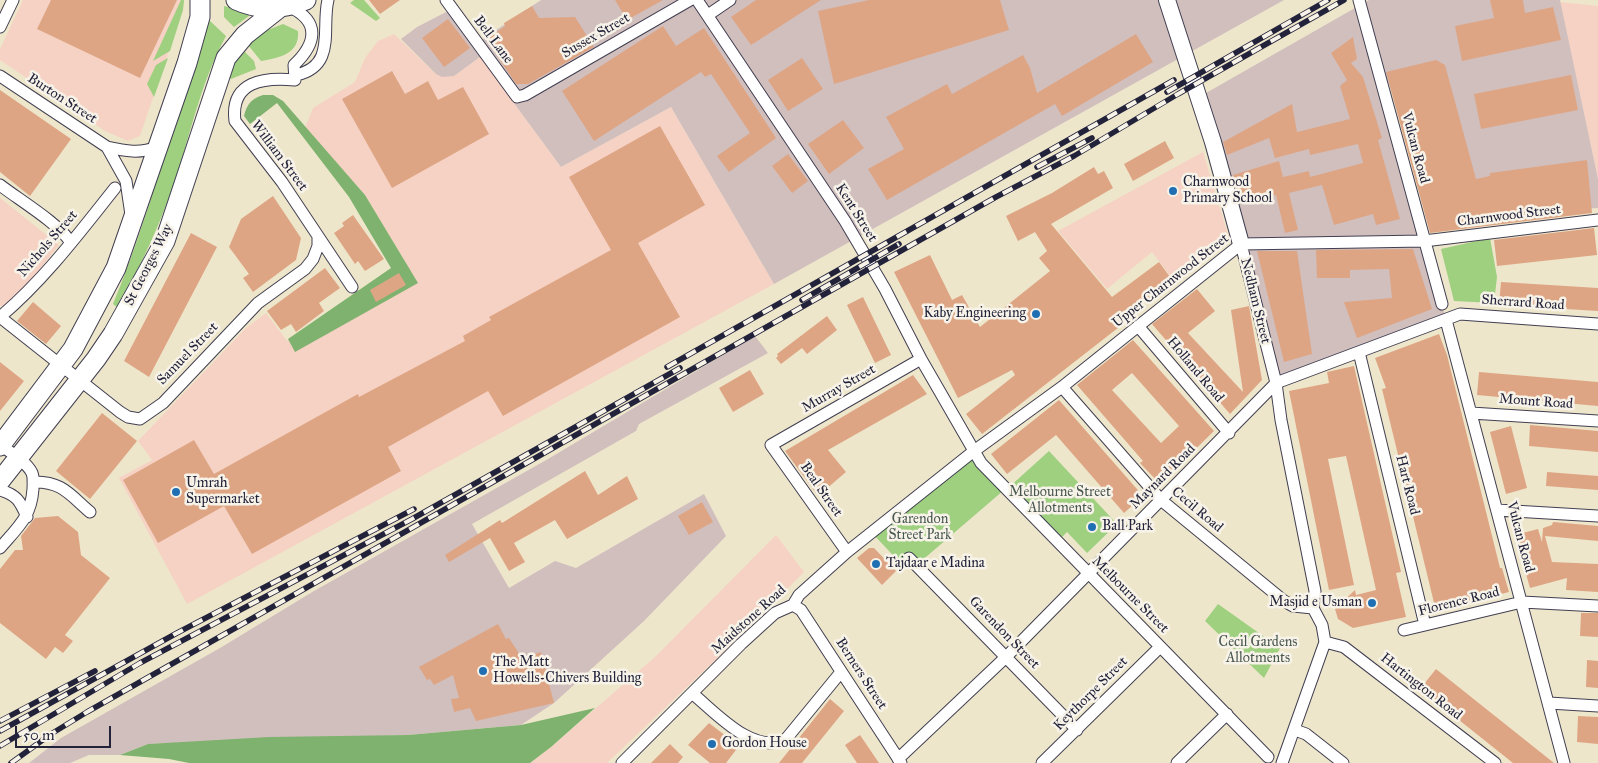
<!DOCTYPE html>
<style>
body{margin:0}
#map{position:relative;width:1598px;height:763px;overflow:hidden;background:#eee6cb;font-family:"IM FELL Great Primer",serif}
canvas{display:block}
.scale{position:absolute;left:15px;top:726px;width:96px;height:22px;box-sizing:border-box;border:2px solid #22223b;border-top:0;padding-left:6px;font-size:15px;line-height:18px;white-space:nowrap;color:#22223b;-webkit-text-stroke:4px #f7f3e8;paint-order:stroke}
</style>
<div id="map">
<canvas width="1598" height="763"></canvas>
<div class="scale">50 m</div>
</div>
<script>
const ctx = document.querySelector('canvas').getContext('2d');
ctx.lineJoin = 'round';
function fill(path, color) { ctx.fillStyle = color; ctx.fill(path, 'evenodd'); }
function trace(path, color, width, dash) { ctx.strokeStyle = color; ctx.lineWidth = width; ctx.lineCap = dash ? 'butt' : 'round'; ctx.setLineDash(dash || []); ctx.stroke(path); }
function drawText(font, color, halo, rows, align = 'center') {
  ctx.font = font + ' "IM FELL Great Primer",serif'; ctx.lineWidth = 5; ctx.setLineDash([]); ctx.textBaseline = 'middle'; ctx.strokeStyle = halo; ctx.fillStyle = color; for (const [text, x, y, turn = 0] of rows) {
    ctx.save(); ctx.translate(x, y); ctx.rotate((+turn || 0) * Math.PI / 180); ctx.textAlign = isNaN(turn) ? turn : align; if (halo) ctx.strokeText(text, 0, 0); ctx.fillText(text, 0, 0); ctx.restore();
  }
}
fill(new Path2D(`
 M23 0H184L183 10 140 136 128 141 105 131 0 60V49Z
 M1560 2 1598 6V179Z
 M394 34 436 74 454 76 480 57 561 167 671 107 774 284 187 604 119 478 152 460 138 441 246 328 266 313 287 341 404 260 365 195 305 128 313 108 355 82 365 58 378 41Z
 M1203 152 1229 238 1174 281 1152 252 1107 289 1058 231Z
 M0 198 59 245 16 299 5 306H0Z
 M776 535 804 572 751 626 607 763H530L551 747 656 656Z`), '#f6d2c4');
fill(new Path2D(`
 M541 0H1284L774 284 671 107 561 167 480 57 454 76 442 77 436 74 401 39 417 27 448 11 474 45Z
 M1369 0H1560L1598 179V208L1438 218 1363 13 1446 320 1276 383 1199 97Z
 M755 336 768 353 639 424 636 431 472 524 509 588 555 561 576 568 704 494 726 536 644 621 554 703 521 725 408 735 148 744 120 755H89L70 763H29L61 738 220 648 314 591 548 459Z`), '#d1bfbe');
fill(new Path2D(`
 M181 0H184L183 10 170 51 153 61Z
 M354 0H364L380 18 376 21 350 3Z
 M224 6 248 13 249 16 234 27 224 17Z
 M209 20 226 36C203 78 193 123 179 168 164 217 142 263 118 308L113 304C139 241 158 176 178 111 188 80 200 51 209 20Z
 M283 24 298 31C300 54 279 58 261 61L248 45 260 33Z
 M243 50 254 61 256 69 231 79 227 77Z
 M168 58 154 97 147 84 156 65Z
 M1490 238 1497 277 1494 303 1454 301 1441 249Z
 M1049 451 1117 524 1087 553 1067 532 1062 537 1007 489Z
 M974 453 1004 490 919 563 906 569 872 533Z
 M1218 604 1280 648 1264 678 1205 621Z`), '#9ed080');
fill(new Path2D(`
 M263 95H273L283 101 365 195 418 283 295 352 288 339 391 268 349 197 277 103 250 124 244 116C247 104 251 99 263 95Z
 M595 708 551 747 530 763H189L169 759 120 755 148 744 269 737 408 735 521 725Z`), '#7eb26e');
fill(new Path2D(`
 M51 0H177L140 78 37 29Z
 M369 0H400L380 14Z
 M615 0H663L627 20Z
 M756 0H821L751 45 731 17Z
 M869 0H1000L1009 30 834 84 818 11Z
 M1490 0H1523L1525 13 1553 7 1561 40 1462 61 1455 26 1494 18Z
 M532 6 539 18 575 17 594 47 528 84H516L486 39 505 26 504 23Z
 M448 19 470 48 444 67 422 38Z
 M663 26 676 46 704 28 776 138 729 172 717 156 750 133 711 74 705 77 701 72 594 141 562 91Z
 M1136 34 1153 62 1062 116 1055 104 887 200 868 169 904 149 886 117 947 84 952 94 1023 55 1030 68 1037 93Z
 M1353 37 1357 59 1351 63 1363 77 1382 138 1378 140 1400 219 1376 225 1373 214 1334 225 1322 185 1289 193 1298 230 1285 233 1276 195 1241 203 1233 175 1279 161 1283 177 1309 171 1310 177 1363 163 1358 144 1310 155 1309 149 1275 158 1269 138 1227 155 1223 142 1292 104 1297 132 1350 119 1340 86 1347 80 1331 53Z
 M802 58 823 89 788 111 768 80Z
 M1436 60 1445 65 1476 179 1490 176V173L1587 160 1592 213 1430 233 1386 72Z
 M392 71 405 94 428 81 438 100 463 87 489 134 392 188 342 99Z
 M1571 75 1578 110 1481 129 1474 94Z
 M0 90 71 139 30 196 0 172Z
 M843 120 864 148 829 174 808 144Z
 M660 126 705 205 638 243 680 317 503 416 488 391 388 447 401 471 252 554 224 506 158 543 123 480 194 440 214 474 358 394 359 397 465 341 463 336 491 320 489 317 611 250 569 177Z
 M1165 141 1174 158 1133 181 1124 164Z
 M788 154 808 181 792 193 772 166Z
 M1094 167 1098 174 1104 171 1113 188 1051 224 1112 297 1159 262 1173 281 1120 320 1123 324 982 434 966 414 1015 375 1012 370 958 398 894 272 930 255 952 300 962 295 980 327 1050 271 1039 258 1047 251 1035 232 1018 241 1006 216 1052 193Z
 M273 196 301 238 296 260 253 292 243 278 249 274 229 247 241 219Z
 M353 215 384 259 365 271 358 261 355 264 334 233 344 226 342 223Z
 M1594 228 1597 255 1497 266 1494 240Z
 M191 233 217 247 149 377 124 361Z
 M1413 249 1432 309 1357 338 1344 302 1392 298 1389 269 1350 270V278H1317L1316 250Z
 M1257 251H1297L1312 354 1284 362Z
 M325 268 340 288 319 303 324 311 296 332 291 324 281 330 267 311Z
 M399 273 406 285 376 302 370 290Z
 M1501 282 1598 288V311L1499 305Z
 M1197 289 1215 311 1188 333 1243 392 1231 310 1249 306 1262 380 1230 414 1152 324Z
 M863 297 891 355 875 363 847 305Z
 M33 302 61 326 46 344 17 321Z
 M827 316 837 330 807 354 802 348 781 364 776 358 778 356 777 354Z
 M1439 334 1447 355 1500 568H1502L1509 592 1436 611 1382 389 1386 388 1375 358Z
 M1133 340 1214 431 1160 484 1140 463 1143 461 1077 385ZM1132 373 1179 426 1161 443 1112 390Z
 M0 362 24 381 0 411Z
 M1354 366 1401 572 1396 573 1406 617 1353 628 1338 619 1335 609 1355 590 1356 595 1376 590 1346 456 1328 459 1354 585 1329 590 1289 391 1329 383 1327 372Z
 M750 370 764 394 733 412 719 388Z
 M1479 372 1598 382V406L1477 395Z
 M913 375 927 394 828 450 846 472 818 496 785 451Z
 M1059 400 1143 496 1124 513 1056 435 1007 474 991 454Z
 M102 413 137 441 90 499 56 471Z
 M1530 425 1598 431V452L1529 446Z
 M1511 426 1527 488 1506 494 1490 432Z
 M585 471 598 495 627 476 638 499 567 539 555 520 514 543 525 562 509 571 490 538 449 562 445 555 500 520 502 523Z
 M1547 472 1598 476V490L1546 486Z
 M702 502 713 522 689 535 678 516Z
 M58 516 78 532 81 555 110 578 65 635 73 641 63 653 55 647 46 659 0 623V569L15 550H23L21 536 35 518Z
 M1553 522 1598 526V541L1545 536 1552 562 1598 564V592L1566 590 1567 578 1530 588 1515 535 1538 529 1542 542 1543 528 1552 525Z
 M869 548H874L896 571 882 585 857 558Z
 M1581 613H1598V637L1580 636Z
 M498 624 506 639 509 638 522 658 541 652 554 703 476 721 470 708 454 712 451 699 459 698 453 675 434 685 430 679 427 680 419 667Z
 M1587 660 1598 661V688L1586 687Z
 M1436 669 1554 763H1513L1420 689Z
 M830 699 844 711 802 763H779Z
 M1578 716 1598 717V744L1577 742Z
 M709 723 739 746 726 763H710L688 745Z
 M860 735 879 763H857L845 745Z
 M670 744 683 757 678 763H651Z`), '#dea584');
const street = new Path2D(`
 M446 0 517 97 525 95 690 0
 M697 0 845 221 885 289 921 359 981 463 1268 757
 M1359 0 1442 304
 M290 7C321 22 316 44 294 65L295 80C264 77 230 81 235 121L282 182 352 287
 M708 15 730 0
 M0 27 13 0
 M296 75C337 66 321 28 328 0
 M0 76 107 147C125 151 140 154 157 147
 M107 147 126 181 131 215
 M0 185C18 199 61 225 71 243
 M1241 244 1276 383 1281 420 1315 591 1313 608
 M0 317 120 412 128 417 140 419 163 403 258 303 305 269 313 259 318 246V237
 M0 317C44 280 80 232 115 188
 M1446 320 1564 763
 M1138 326 1229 433
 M1359 352 1425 625
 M1062 387 1161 500 1284 601 1293 606 1313 608
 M1471 413 1598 421
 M0 445C10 452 26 461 32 473 34 478 33 484 33 489 31 517 18 527 0 548
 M33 482C62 481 70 495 90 512
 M0 490C17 495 20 501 27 517
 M1497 510 1598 516
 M847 552 771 445 921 359
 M909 558 1077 730
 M793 605 801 610 901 763
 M1404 630 1522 602 1598 606
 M1325 642 1344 647 1495 763
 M693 694C716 713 754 756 786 739L841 672
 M1549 703 1598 706
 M1295 730 1306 734 1343 763
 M898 759 1006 657 1276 383 1460 314 1598 324
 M622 763 741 644 775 613 793 605 799 595 847 552 974 451 1062 387 1241 244 1424 241 1598 220
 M1042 763 1160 647
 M1177 763 1227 714
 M1282 763 1325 642 1322 625 1313 608`);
const secondary = new Path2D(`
 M1167 0 1213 142 1241 244`);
const primary = new Path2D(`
 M236 0C260 11 282 10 306 0
 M0 446 73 349 116 268 187 63 200 17V0
 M0 481 96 359 113 334 165 241 226 58 245 35 278 9`);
trace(street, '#413f51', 13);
trace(secondary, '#413f51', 18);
trace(primary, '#413f51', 21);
trace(street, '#fff', 11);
trace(secondary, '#fff', 16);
trace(primary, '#fff', 19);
const rail = new Path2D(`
 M1167 92 1328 0
 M1037 167 1092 138
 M802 300 899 244
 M667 367 1174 80
 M0 721 95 671
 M0 731 177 633 414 509
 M0 746 140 663 412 519 680 368
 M11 763 51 734 87 712 996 197 1074 156 1178 94 1344 0`);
trace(rail, '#22223b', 5.5);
trace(rail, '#f7f3e8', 4, [11]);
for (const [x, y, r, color] of [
 [1173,191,5,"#1f6fb2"],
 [1036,314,5,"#1f6fb2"],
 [176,492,5,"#1f6fb2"],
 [1092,527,5,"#1f6fb2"],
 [876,564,5,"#1f6fb2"],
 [1372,603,5,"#1f6fb2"],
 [483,671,5,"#1f6fb2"],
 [712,744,5,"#1f6fb2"]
]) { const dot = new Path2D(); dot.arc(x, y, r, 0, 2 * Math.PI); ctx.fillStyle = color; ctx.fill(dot); trace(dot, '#f7f3e8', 2); }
drawText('14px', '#22223b', '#f7f3e8', [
 ["Sussex Street",596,36,-30],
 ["Bell Lane",493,40,53],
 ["Burton Street",62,99,33],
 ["Vulcan Road",1415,148,75],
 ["William Street",279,156,53],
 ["Kent Street",856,213,58],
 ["Charnwood Street",1509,216,-7],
 ["Nichols Street",48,244,-49],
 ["St Georges Way",149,265,-63],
 ["Upper Charnwood Street",1171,281,-38],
 ["Nedham Street",1255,301,76],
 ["Sherrard Road",1523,303,4],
 ["Samuel Street",188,354,-46],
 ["Holland Road",1195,370,50],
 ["Murray Street",839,389,-30],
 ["Mount Road",1536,402,4],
 ["Maynard Road",1163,477,-45],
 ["Hart Road",1407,485,76],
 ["Beal Street",821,490,55],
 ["Cecil Road",1197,510,40],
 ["Vulcan Road",1520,537,75],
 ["Melbourne Street",1130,595,45],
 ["Florence Road",1459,602,-14],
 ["Maidstone Road",749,620,-42],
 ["Garendon Street",1004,633,46],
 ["Berners Street",861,674,57],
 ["Hartington Road",1421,687,38],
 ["Keythorpe Street",1091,694,-45]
]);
drawText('14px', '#22223b', '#f7f3e8', [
 ["Charnwood",1183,183],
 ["Primary School",1183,199],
 ["Kaby Engineering",1026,314,"right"],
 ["Umrah",186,484],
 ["Supermarket",186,500],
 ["Ball Park",1102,527],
 ["Tajdaar e Madina",886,564],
 ["Masjid e Usman",1362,603,"right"],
 ["The Matt",493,663],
 ["Howells-Chivers Building",493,679],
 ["Gordon House",722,744]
], 'left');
drawText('14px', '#475650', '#f7f3e8', [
 ["Melbourne Street",1060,493],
 ["Allotments",1060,509],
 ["Garendon",920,520],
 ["Street Park",920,536],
 ["Cecil Gardens",1258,643],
 ["Allotments",1258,659]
]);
</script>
